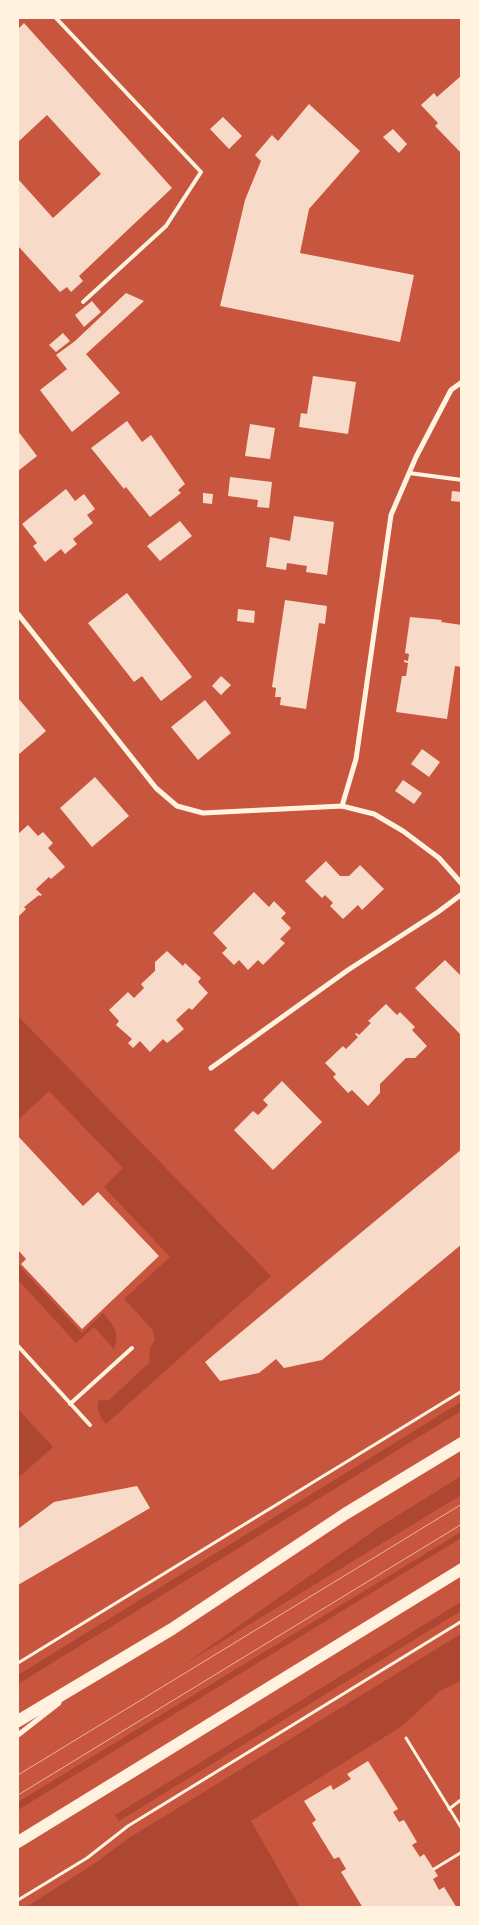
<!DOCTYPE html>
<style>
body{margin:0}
#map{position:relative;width:479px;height:1925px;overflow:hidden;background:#c8553d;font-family:Signika,sans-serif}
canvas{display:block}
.frame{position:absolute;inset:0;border:19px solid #fff3e0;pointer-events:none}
</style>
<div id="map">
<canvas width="479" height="1925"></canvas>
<div class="frame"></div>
</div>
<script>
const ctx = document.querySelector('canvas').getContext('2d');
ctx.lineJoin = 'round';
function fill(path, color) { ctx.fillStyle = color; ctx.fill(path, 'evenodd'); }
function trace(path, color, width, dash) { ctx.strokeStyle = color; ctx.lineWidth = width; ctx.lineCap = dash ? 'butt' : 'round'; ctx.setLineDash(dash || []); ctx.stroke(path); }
fill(new Path2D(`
 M18 1016 271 1276 106 1424C99 1416 96 1410 99 1400H109L149 1363 150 1348 155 1340 152 1329 124 1299 170 1257 104 1187 123 1168 49 1091 18 1120Z
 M18 1265 82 1333 103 1313C114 1325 120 1334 114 1349L94 1327 76 1343 18 1280Z
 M461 1402V1411L18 1684V1675Z
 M18 1409 53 1447 18 1478Z
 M461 1476V1495L185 1664 376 1529Z
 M461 1532V1538L18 1810V1802Z
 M461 1602V1611L119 1821 115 1815Z
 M461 1634V1681L440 1691 402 1726 251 1821 300 1907H26L94 1864 129 1838Z`), '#ae4732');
fill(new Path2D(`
 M24 23 172 188 79 276 83 281 71 292 67 287 60 292 18 246V179L53 218 101 174 47 115 18 142V29Z
 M462 75V154L435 126 438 123 421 105 434 93 437 97Z
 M309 104 360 151 309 209 300 253 414 275 400 342 220 306 245 200 261 161 255 155 272 135 278 141Z
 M223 117 242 136 229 149 210 129Z
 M393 129 407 144 399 153 383 137Z
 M126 293 144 301 86 354 120 393 72 432 40 390 67 369 56 355 75 341Z
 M92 301 101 312 84 327 75 315Z
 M63 333 70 341 56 352 49 345Z
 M313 376 356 382 348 434 299 427 301 413 307 414Z
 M127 421 142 442 151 435 185 484 178 490 181 493 150 517 126 487 124 489 91 448Z
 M250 424 275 428 270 459 245 456Z
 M18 431 37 456 18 471Z
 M230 477 272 482 269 508 257 507 258 500 228 496Z
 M66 489 75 501 84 494 95 509 87 515 93 523 73 539 77 544 65 554 61 549 45 562 33 546 37 543 22 524Z
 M452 491 462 492V502L451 501Z
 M203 493 213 494 212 504 203 503Z
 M294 516 334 522 327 575 306 572 307 566 287 563 286 570 266 567 270 537 290 541Z
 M180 521 192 536 160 561 147 546Z
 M127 593 192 677 161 701 142 676 134 682 88 623Z
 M285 600 327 606 325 624 319 623 306 709 280 705 281 697H275L276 688 272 687Z
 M238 609 255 611 254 623 237 621Z
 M410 617 442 620 441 622 462 625V667L455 666 447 719 396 712 402 676H406L408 663 404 662V660L408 661 409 654 405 653Z
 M221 676 231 685 221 695 212 686Z
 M18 698 46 731 18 755Z
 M205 700 231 733 198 760 171 727Z
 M422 749 440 762 429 777 411 764Z
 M95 777 129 816 92 847 60 808Z
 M403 780 422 793 414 804 395 791Z
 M28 825 38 836 43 832 53 843 48 848 65 867 51 879 49 877 36 889 42 895 40 896 39 895 24 907 26 909 18 917V834Z
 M326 861 340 876H349L360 865 384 889 362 910 358 905 343 919 330 906 333 903 325 895 322 898 305 881Z
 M254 892 269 907 274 901 286 913 281 918 291 928 280 939 285 943 263 965 258 960 248 970 239 960 234 965 222 953 227 948 213 933Z
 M167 951 183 966 185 963 201 978 198 982 208 993 192 1010 189 1008 176 1020 184 1029 172 1039 167 1043 163 1039 150 1052 140 1041 133 1048 128 1043 132 1039 116 1025 119 1021 109 1010 128 992 134 998 144 988 141 984 155 971V962Z
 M445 960 462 977V1036L415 988Z
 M386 1004 397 1015 400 1012 415 1027 412 1030 427 1046 415 1058H406L380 1084V1093L368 1106 352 1090 348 1093 333 1077 336 1074 325 1063 343 1046 346 1049 358 1037 355 1034 357 1033 359 1035 371 1023 368 1021Z
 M282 1081 322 1122 273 1170 234 1130 253 1111 258 1115 268 1105 263 1100Z
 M18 1136 83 1206 98 1192 159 1256 82 1329 21 1264 26 1259 18 1250Z
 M462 1149V1244L322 1360 284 1368 276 1359 259 1373 220 1381 205 1362Z
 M137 1486 150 1508 18 1585V1529L54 1502Z
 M368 1761 398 1809 393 1812 399 1822 404 1820 417 1842 412 1845 420 1857 424 1854 438 1876 433 1879 439 1890 444 1887 457 1908H363L341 1872 346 1869 339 1857 334 1859 312 1823 316 1820 304 1801 331 1785 333 1790 351 1779 347 1774Z`), '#f7dbc8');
trace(new Path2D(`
 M18 1663 462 1391
 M406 1738 462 1829
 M449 1809 462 1799
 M434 1869 462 1852
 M18 1900 87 1858 128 1826 462 1621`), '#fff3e0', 3);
trace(new Path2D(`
 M56 18 201 172 166 226 83 302
 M409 473 462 480
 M18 1346 90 1425
 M70 1404 132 1348`), '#fff3e0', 4);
trace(new Path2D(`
 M18 614 156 788 177 806 203 813 342 806 374 814 403 831 439 858 462 884
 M342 806 356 759 391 515 416 457 451 390 462 382
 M211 1068 348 970 438 912 462 894
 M18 1735 59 1703`), '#fff3e0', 5);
trace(new Path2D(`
 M18 1721 172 1629 345 1514 462 1443
 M18 1842 462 1569`), '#fff3e0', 12);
trace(new Path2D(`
 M18 1775 462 1504
 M18 1795 462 1524`), '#e9b49f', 1);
</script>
